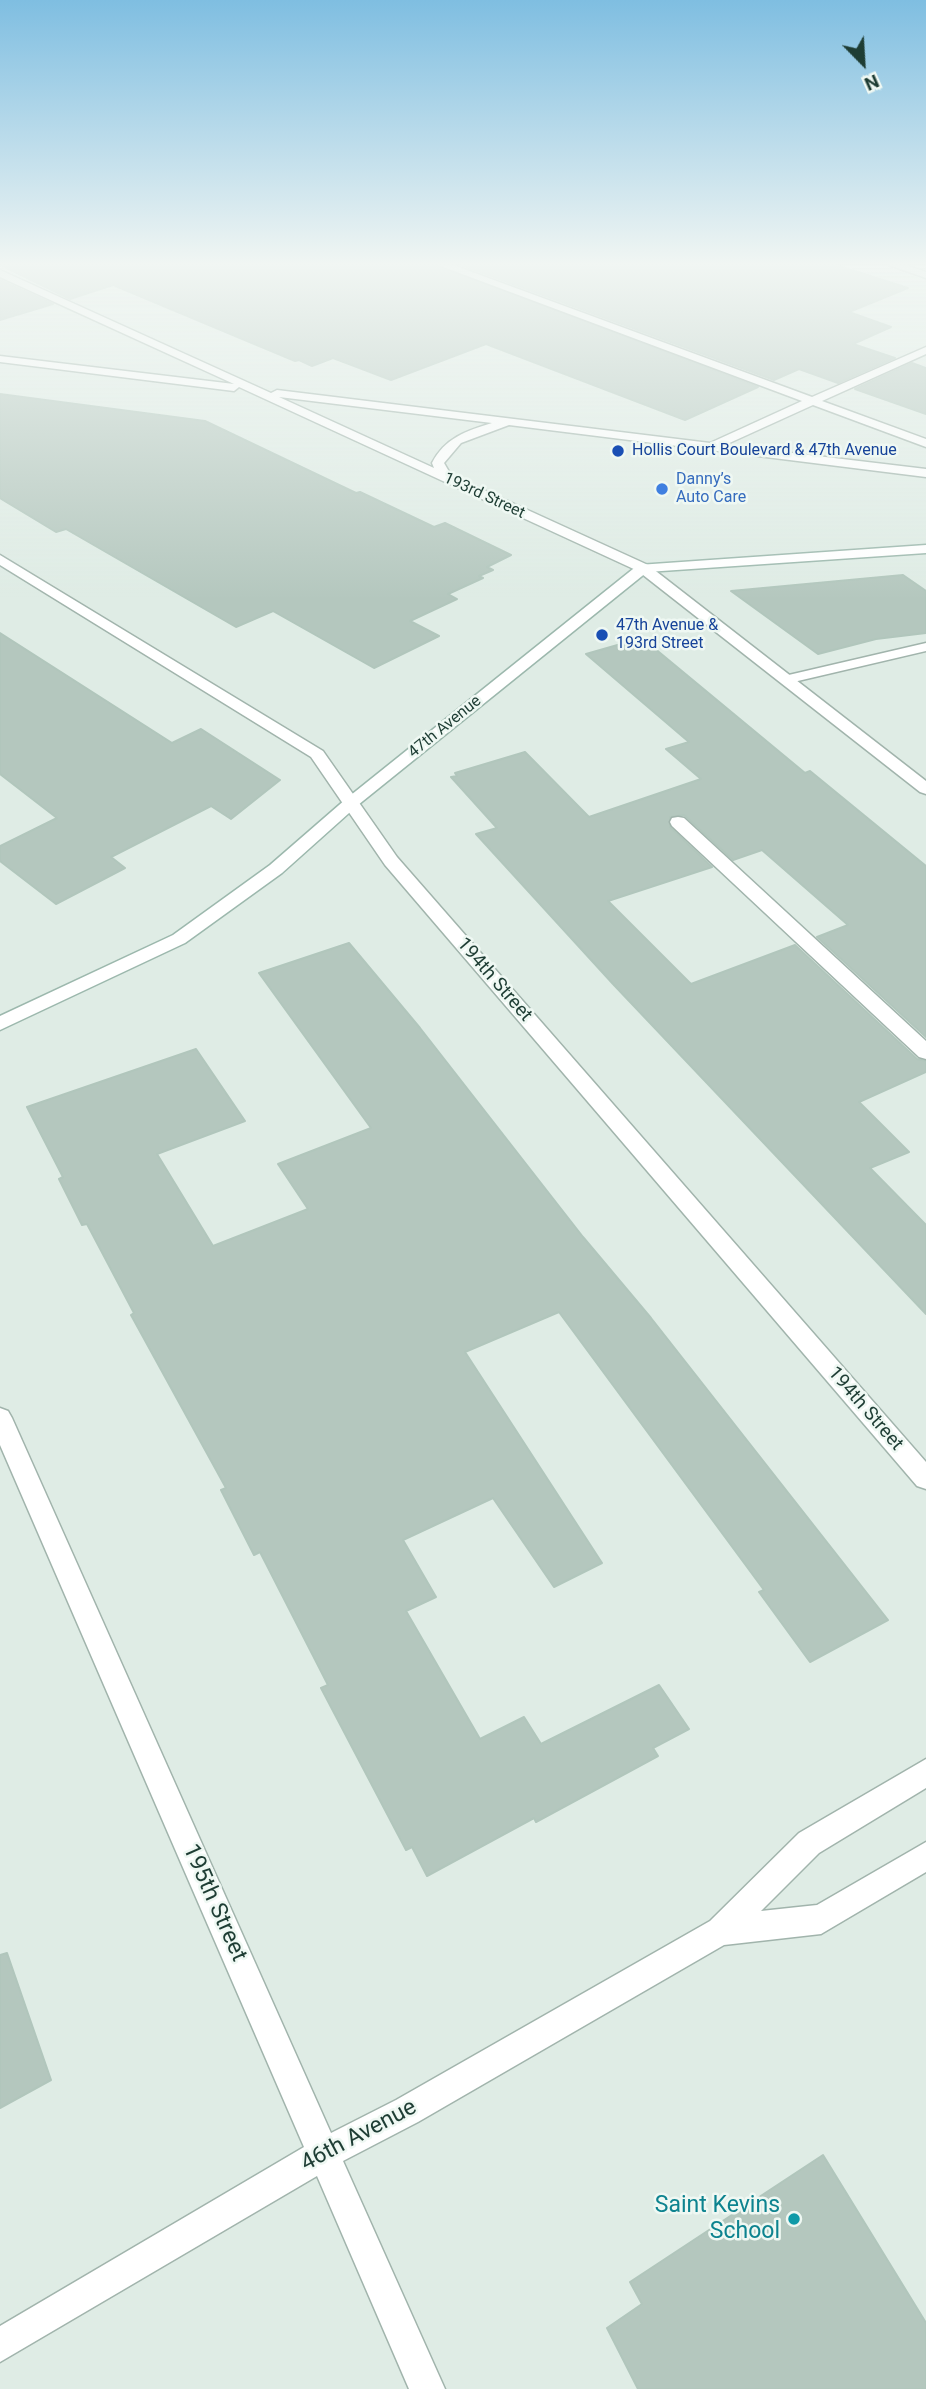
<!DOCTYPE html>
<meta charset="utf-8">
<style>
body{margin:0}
#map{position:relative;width:926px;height:2389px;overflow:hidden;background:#dfece5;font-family:Roboto,sans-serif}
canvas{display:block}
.north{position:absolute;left:828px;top:28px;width:70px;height:70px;-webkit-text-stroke:5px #eff8f3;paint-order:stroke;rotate:156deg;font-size:19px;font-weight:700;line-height:28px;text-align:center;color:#1e3d34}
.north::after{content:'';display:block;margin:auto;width:24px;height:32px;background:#1e3d34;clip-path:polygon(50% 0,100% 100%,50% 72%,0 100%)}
</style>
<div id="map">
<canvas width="926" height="2389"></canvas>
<div class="north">N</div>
</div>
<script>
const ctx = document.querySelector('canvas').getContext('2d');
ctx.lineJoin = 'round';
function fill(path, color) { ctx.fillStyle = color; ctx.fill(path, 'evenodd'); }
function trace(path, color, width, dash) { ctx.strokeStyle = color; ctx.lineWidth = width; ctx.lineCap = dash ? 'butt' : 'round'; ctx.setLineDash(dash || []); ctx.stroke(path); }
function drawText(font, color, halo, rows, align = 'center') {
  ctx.font = font + ' Roboto,sans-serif'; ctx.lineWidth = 5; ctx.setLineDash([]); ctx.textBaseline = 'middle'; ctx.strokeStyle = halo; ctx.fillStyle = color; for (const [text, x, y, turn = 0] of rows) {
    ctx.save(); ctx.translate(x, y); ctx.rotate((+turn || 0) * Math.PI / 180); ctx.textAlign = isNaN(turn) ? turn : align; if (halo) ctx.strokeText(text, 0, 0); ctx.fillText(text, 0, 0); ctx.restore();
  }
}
const building = new Path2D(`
 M0 265H436L758 387 685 420 486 344 391 380 333 358 312 366 299 360 295 361 113 285 70 299Z
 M461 265H836L908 288 849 312 891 327 853 344 895 358 838 383 799 369 774 380Z
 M0 280 53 304 0 320Z
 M912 363 926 368V414L855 389Z
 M0 394 205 421 356 493 360 492 434 527 445 523 511 555 487 567 493 570 479 576 483 578 448 594 457 599 410 621 439 636 374 668 273 611 236 627 66 529 56 532 0 498Z
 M903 575 926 591V633L876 639 818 654 731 591Z
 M0 633 172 743 201 729 280 780 231 819 211 806 111 857 125 868 56 904 0 861V846L57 818 0 774Z
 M642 638 805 773 810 771 926 866V1037L817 937 848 925 762 850 733 860 684 815 670 817V827L712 867 608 901 691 984 795 945 917 1059 926 1061V1072L859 1102 909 1152 870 1168 926 1225V1314L613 984 476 834 497 828 451 777 457 776 455 773 525 752 589 817 701 779 666 749 689 742 586 654Z
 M349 943 420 1028 583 1237 651 1318 888 1620 810 1662 759 1592 764 1590 559 1312 465 1352 602 1563 554 1587 493 1498 403 1540 436 1597 406 1611 480 1739 524 1717 541 1744 659 1685 689 1729 653 1748 658 1756 536 1822 534 1818 427 1876 412 1847 406 1850 321 1688 328 1685 260 1552 254 1555 221 1490 226 1488 131 1315 134 1313 87 1224 82 1225 59 1179 63 1177 27 1107 196 1049 245 1121 157 1154 213 1246 308 1209 278 1164 371 1128 259 973Z
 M7 1953 51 2080 0 2108V1955Z
 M823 2155 926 2323V2389H638L607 2328 642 2304 630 2282Z`);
fill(building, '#b4c7be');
trace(building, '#b1c6bc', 2);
const lane = new Path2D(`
 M926 643V651L785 684 778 680 780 677Z
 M678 817 684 818 926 1041V1059L919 1057 672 826 670 822 672 818Z`);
const street = new Path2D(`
 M438 265H453L812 397 926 347V354L822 401 926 439V447L813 405 725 445 926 469V477L509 425 461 443 444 463 451 475 648 565 926 781V794L920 792 638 571 239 387 234 391 0 362V356L234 384 0 277V270L271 393 277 390 710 443 802 401ZM279 397 492 423C466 431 445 438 432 463L434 468Z
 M889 265H905L926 272V278Z
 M0 555 323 751 397 857 926 1462V1489L917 1486 385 865 311 757 0 565Z
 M0 1408 8 1411 12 1418 331 2133 396 2100 710 1921 799 1833 926 1759V1788L819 1853 761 1911 817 1905 926 1842V1872L821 1934 724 1945 418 2122 343 2161 445 2389H409L317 2176 0 2362V2326L304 2147 0 1445Z`);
const secondary = new Path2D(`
 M926 545V553L647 572 358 805 282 873 185 943 0 1030V1016L173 935 270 865 346 799 638 565Z`);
trace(lane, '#a1b4ac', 3);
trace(street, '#a1b4ac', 3);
trace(secondary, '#9cb8ad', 3);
fill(lane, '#fff');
fill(street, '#fff');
fill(secondary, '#fff');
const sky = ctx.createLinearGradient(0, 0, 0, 600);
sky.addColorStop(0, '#7fbee1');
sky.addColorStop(0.44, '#f1f6f3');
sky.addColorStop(1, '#f1f6f300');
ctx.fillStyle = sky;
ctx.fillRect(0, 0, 926, 600);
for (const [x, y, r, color] of [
 [618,451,7,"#1a4fb4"],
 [662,489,7,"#3f7fe0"],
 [602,635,7,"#1a4fb4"],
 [794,2219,7,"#0f9aa8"]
]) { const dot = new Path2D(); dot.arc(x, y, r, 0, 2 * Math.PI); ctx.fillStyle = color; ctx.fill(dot); trace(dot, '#eff8f3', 2.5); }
drawText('16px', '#164399', '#eff8f3', [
 ["Hollis Court Boulevard & 47th Avenue",632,451],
 ["47th Avenue &",616,626],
 ["193rd Street",616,644]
], 'left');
drawText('16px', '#366cbe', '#eff8f3', [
 ["Danny’s",676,480],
 ["Auto Care",676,498]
], 'left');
drawText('16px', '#1e3d34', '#eff8f3', [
 ["193rd Street",484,496,25],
 ["47th Avenue",445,727,-39]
]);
drawText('19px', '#1e3d34', '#eff8f3', [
 ["194th Street",494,980,49],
 ["194th Street",865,1409,49]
]);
drawText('23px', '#1e3d34', '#eff8f3', [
 ["195th Street",214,1903,66],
 ["46th Avenue",359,2136,-28]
]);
drawText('23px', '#0d838f', '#eff8f3', [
 ["Saint Kevins",780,2206],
 ["School",780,2232]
], 'right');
</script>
